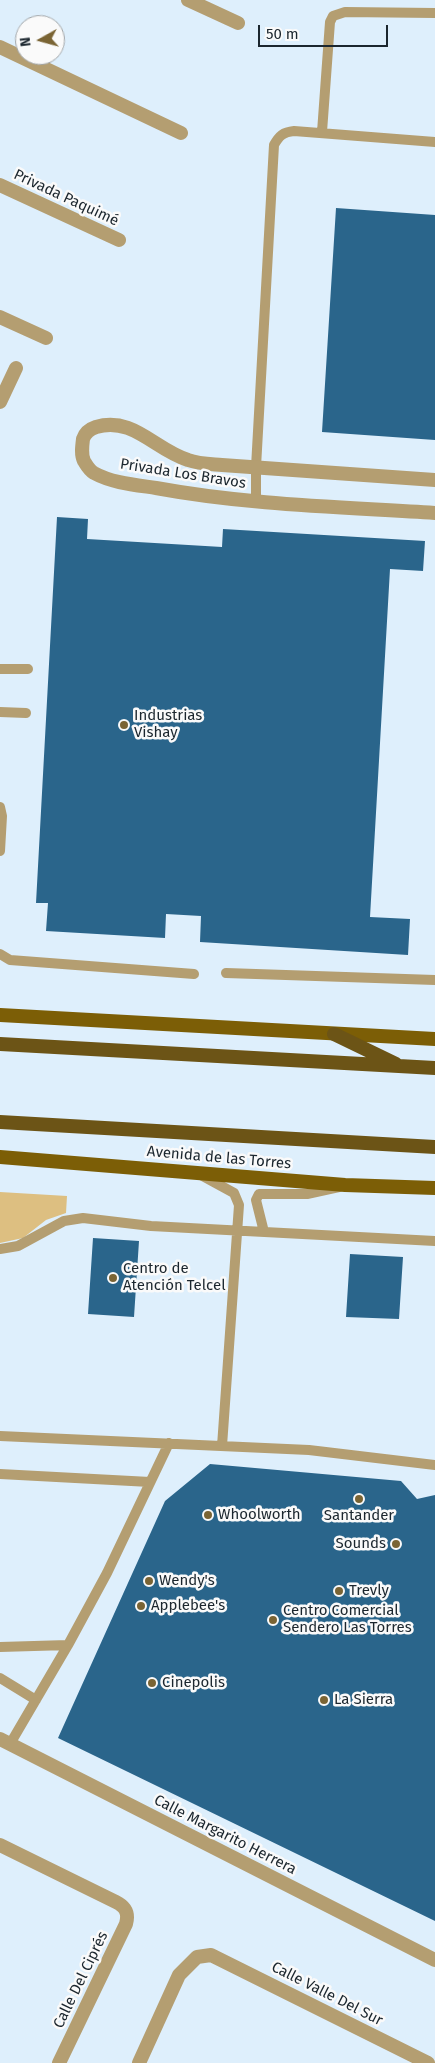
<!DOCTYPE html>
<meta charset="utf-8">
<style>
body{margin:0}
#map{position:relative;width:435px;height:2063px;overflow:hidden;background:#deeffc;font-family:"Fira Sans",sans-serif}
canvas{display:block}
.north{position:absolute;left:15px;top:15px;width:50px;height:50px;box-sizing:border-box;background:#fafafa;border:1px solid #a1a5a8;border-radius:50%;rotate:263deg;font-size:14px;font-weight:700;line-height:20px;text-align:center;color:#1b262e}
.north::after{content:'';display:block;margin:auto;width:18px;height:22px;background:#7a6434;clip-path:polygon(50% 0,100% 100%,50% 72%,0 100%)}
.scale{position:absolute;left:258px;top:25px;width:130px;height:22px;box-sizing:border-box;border:2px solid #1b262e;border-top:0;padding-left:6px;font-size:15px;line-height:18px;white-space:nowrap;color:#1b262e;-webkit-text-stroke:4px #fafafa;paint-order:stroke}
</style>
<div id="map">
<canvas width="435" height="2063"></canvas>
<div class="north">N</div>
<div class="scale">50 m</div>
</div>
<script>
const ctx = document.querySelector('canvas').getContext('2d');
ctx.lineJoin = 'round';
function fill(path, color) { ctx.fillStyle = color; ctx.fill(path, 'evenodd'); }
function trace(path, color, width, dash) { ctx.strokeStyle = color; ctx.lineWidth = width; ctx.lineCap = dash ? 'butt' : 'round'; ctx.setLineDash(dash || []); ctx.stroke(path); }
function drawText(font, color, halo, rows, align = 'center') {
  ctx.font = font + ' "Fira Sans",sans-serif'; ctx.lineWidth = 5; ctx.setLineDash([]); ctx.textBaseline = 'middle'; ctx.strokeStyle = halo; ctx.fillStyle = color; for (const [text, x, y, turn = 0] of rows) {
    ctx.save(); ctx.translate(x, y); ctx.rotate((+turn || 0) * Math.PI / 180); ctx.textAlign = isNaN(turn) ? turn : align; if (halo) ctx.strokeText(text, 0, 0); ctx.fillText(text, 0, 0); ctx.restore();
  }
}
fill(new Path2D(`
 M0 1192 67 1196 66 1213 46 1220 23 1238 0 1243Z`), '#ddbf81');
fill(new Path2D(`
 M336 208 435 215V440L322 432Z
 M57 517 88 519 87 539 222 547 223 529 425 541 423 571 390 569 370 917 410 919 408 955 200 942 201 916 166 914 165 938 46 931 48 903H36Z
 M93 1238 139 1241 134 1317 88 1314Z
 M350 1254 403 1257 399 1319 346 1317Z
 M210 1464 401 1481 417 1499 435 1495V1921L58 1738 165 1501Z`), '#2a658b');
trace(new Path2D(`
 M322 132 330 22 333 16 345 12 435 13
 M256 501V467L274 145C279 136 283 132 294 131L435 142
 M0 669H28
 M0 712 26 713
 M0 807 2 816 0 851
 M0 954 10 960 194 974
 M226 973 435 980
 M201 1175 234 1193 239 1205 222 1446
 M264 1232 256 1200 259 1194H307L339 1187
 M0 1249 18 1246 64 1221 83 1218 151 1226 435 1241
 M0 1436 309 1450 435 1465
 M0 1474 150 1482
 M0 1647 68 1645
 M0 1678 36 1700
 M10 1744 68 1645 107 1573 169 1443`), '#b49e71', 10);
trace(new Path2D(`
 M188 0 238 23
 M0 47 181 133
 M0 185 119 240
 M0 317 46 338
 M0 402 16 368
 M435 480 222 465C211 464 199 464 188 460 155 450 133 416 96 427 90 429 85 433 83 439 82 447 81 455 84 461 87 466 89 470 94 473 112 483 136 485 156 488 248 505 342 507 435 513
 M0 1845 116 1902C126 1907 129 1913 126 1924L59 2063
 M139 2063 179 1975 197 1957 211 1955 428 2063`), '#b49e71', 14);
trace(new Path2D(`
 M0 1739 435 1960`), '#b49e71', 14);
trace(new Path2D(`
 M0 1015 435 1039
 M0 1157 345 1185 435 1188`), '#7c5e06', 14);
trace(new Path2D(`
 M334 1034 396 1064
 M0 1044 435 1068
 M0 1122 435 1147`), '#6c5416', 14);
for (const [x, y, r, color] of [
 [124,725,5,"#7a6434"],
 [113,1278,5,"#7a6434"],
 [359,1499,5,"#7a6434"],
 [208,1515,5,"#7a6434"],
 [396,1544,5,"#7a6434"],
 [149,1581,5,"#7a6434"],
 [339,1591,5,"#7a6434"],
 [141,1606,5,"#7a6434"],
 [273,1620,5,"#7a6434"],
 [152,1683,5,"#7a6434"],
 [324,1700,5,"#7a6434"]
]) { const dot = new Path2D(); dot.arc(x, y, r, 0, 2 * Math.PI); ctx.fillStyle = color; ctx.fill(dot); trace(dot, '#fafafa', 2); }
drawText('15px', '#1b262e', '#fafafa', [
 ["Privada Paquimé",66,198,25],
 ["Privada Los Bravos",183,474,9],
 ["Avenida de las Torres",219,1158,5],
 ["Calle Margarito Herrera",225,1835,27],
 ["Calle Del Ciprés",81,1980,-64],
 ["Calle Valle Del Sur",327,1994,27]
]);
drawText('15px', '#1b262e', '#fafafa', [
 ["Industrias",134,716],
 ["Vishay",134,733],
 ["Centro de",123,1269],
 ["Atención Telcel",123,1286],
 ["Whoolworth",218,1515],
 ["Santander",359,1516,"center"],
 ["Sounds",386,1544,"right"],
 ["Wendy's",159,1581],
 ["Trevly",349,1591],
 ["Applebee's",151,1606],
 ["Centro Comercial",283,1611],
 ["Sendero Las Torres",283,1628],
 ["Cinepolis",162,1683],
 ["La Sierra",334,1700]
], 'left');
</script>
